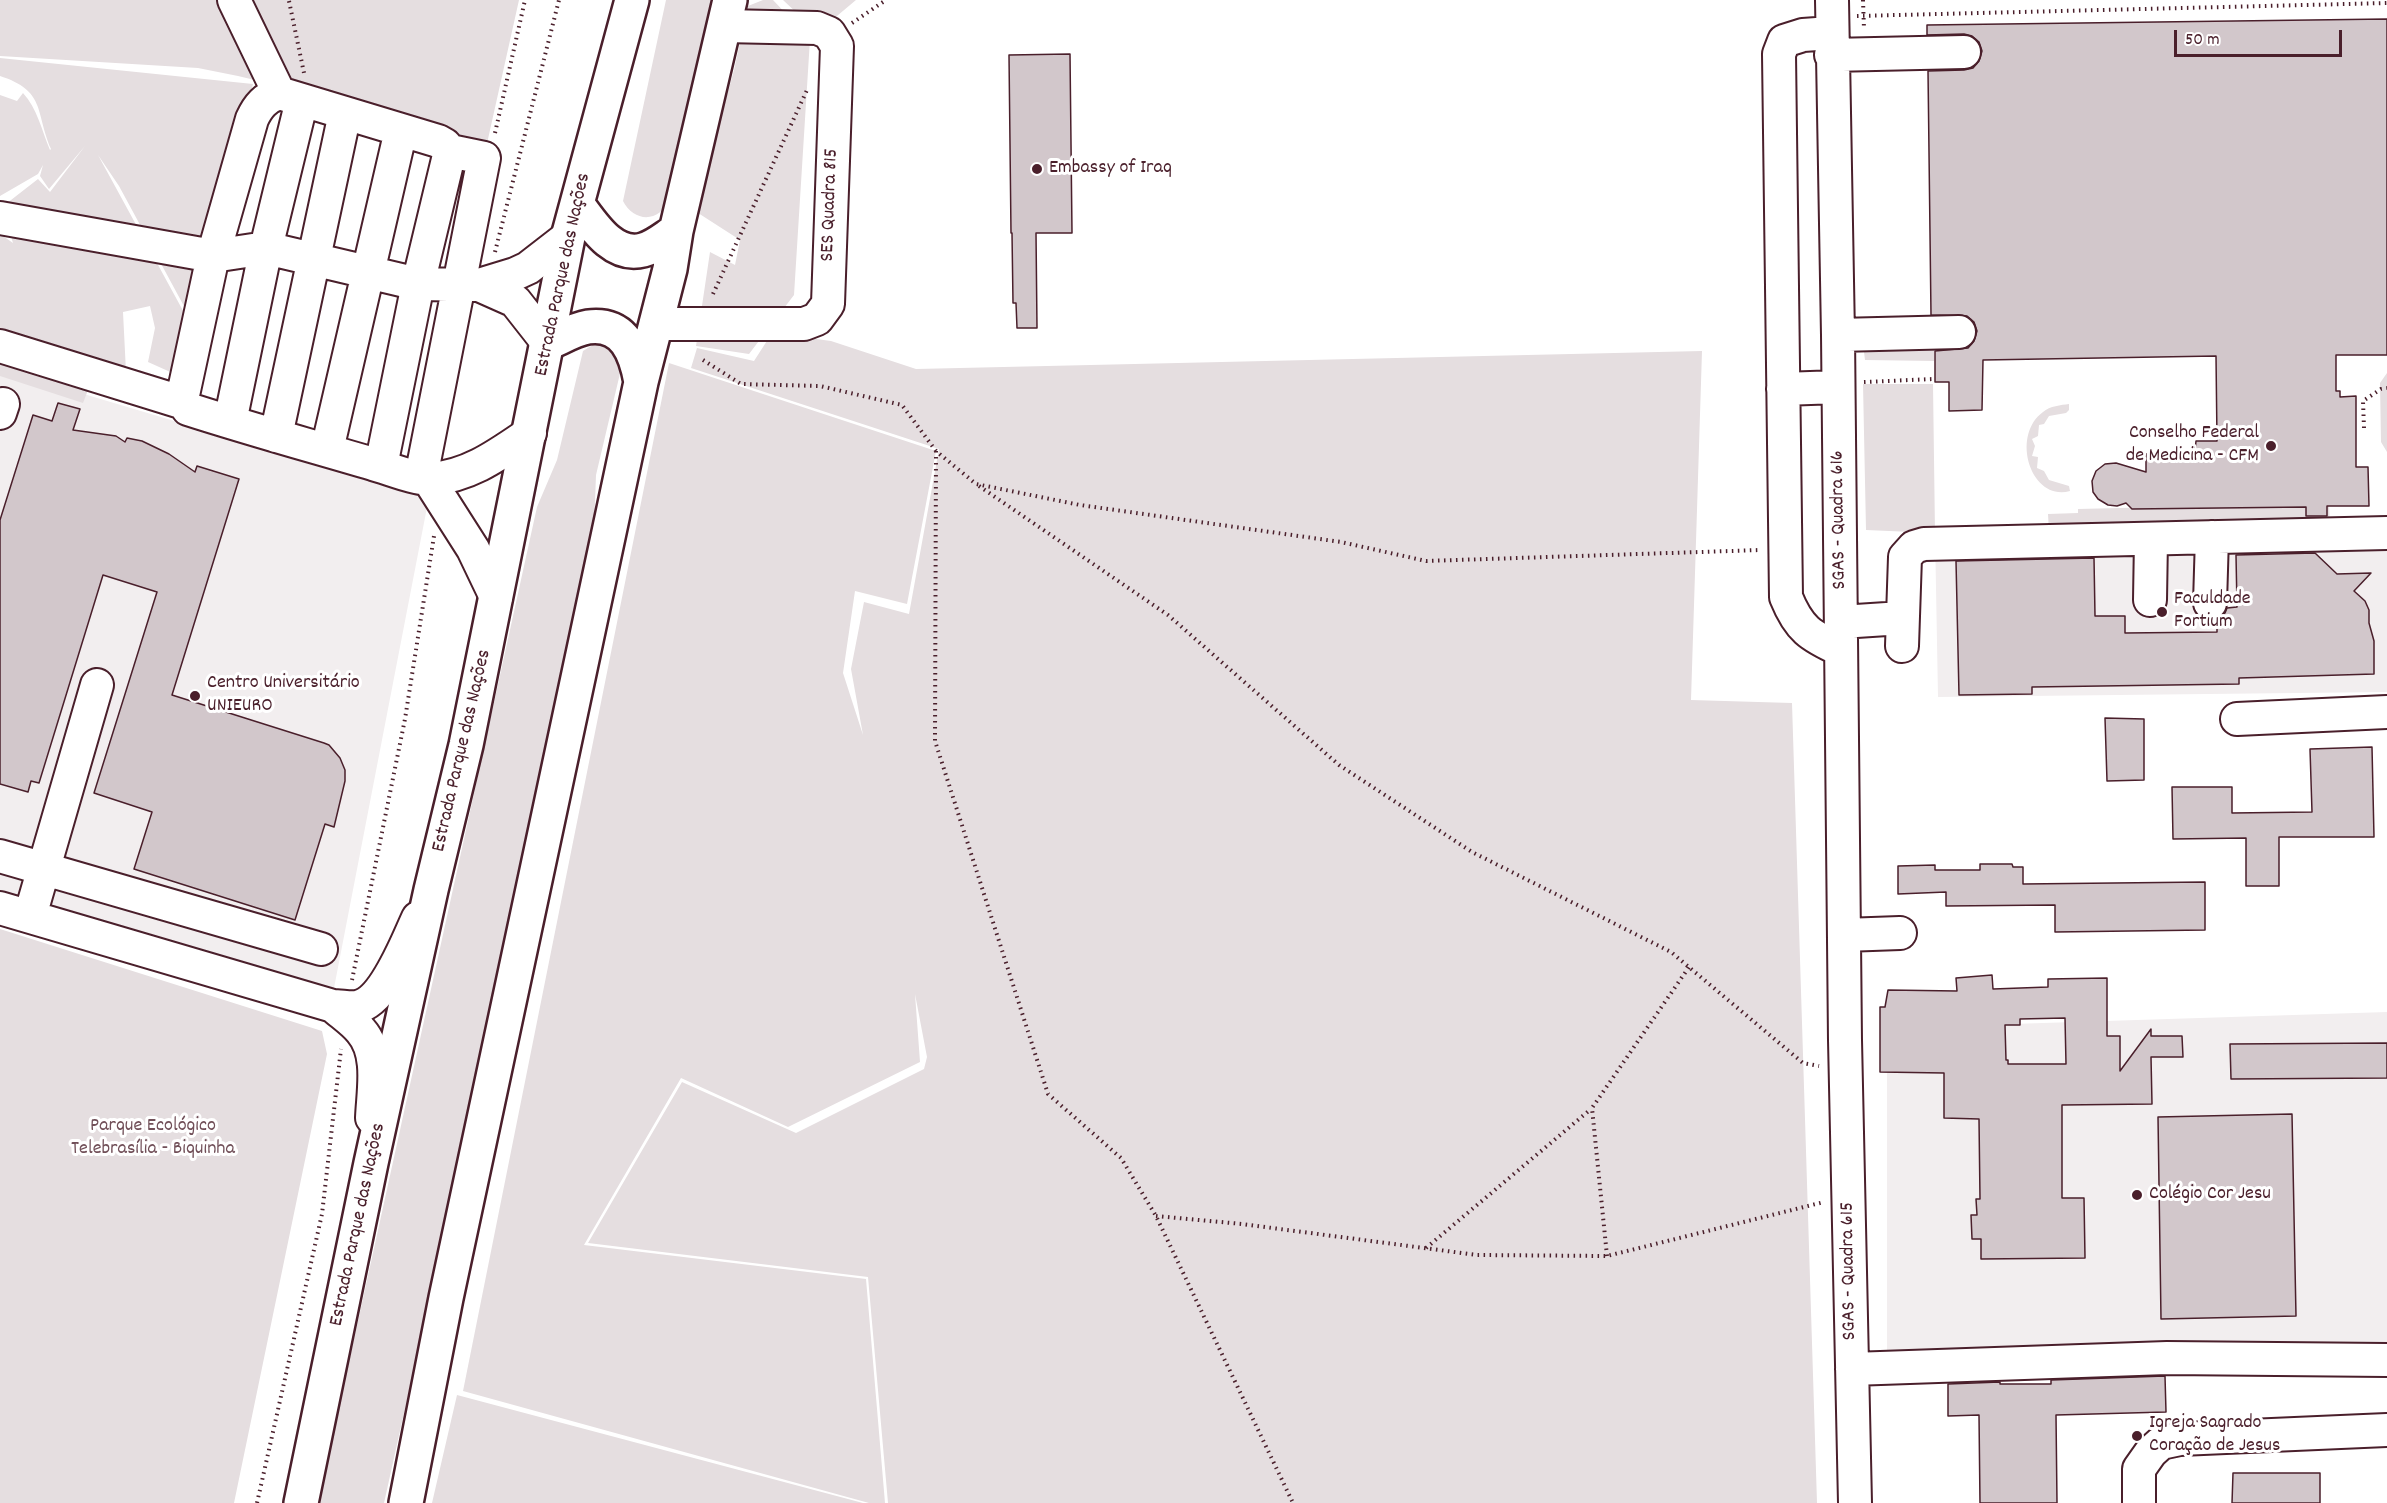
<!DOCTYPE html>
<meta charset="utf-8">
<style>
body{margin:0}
#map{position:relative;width:2387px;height:1503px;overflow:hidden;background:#fff;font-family:Dekko,sans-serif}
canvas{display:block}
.scale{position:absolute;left:2174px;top:30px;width:168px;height:27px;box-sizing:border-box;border:3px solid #4a1f2b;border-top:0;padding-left:8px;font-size:18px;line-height:21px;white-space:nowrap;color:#4a1f2b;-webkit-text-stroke:4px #fff;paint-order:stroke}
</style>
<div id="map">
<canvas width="2387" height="1503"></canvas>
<div class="scale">50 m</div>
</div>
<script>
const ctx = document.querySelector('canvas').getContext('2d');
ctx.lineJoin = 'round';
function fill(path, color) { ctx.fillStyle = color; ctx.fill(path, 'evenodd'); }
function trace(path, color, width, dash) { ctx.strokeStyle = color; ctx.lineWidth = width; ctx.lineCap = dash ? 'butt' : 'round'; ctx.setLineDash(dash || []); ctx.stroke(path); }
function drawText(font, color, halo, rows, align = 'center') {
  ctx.font = font + ' Dekko,sans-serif'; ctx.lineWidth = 6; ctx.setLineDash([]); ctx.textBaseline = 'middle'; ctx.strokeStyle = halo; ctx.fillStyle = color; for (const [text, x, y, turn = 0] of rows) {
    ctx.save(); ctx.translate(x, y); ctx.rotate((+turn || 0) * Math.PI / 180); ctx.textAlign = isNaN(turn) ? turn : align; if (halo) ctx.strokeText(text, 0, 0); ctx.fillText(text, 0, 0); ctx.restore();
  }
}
fill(new Path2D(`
 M0 369 429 497 334 988 0 894Z
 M2387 527V692L1938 697 1935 533Z
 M2387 1012V1362L1887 1368V1028Z`), '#f2eeef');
fill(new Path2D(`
 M0 0H519L486 148 288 88 238 76 198 68 0 56Z
 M666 0H711L669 198C661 223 634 223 623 201Z
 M763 0H773L810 39 794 295 749 354 696 346 710 252 735 265 740 240 695 211 734 70 748 6Z
 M783 0H856L831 21 801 17Z
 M0 58 253 84 192 321 119 186 98 155 187 318 177 375 148 362 155 328 150 306 123 312 126 372 100 359 83 403 0 376V234L13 243 2 207 38 179 50 192 85 146 49 189 40 176 43 165 38 174 0 196V95L17 101 23 93C37 108 42 131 50 150L51 149C35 111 46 91 0 76Z
 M772 333 831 341 916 369 1702 351 1691 700 1792 703 1817 1503H888L868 1277 588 1243 682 1082 796 1133 924 1069 927 1057 915 994 920 1062 788 1127 681 1078 584 1245 866 1279 885 1503H869L463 1391 669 363 936 451 907 604 855 591 843 673 863 735 851 669 864 602 909 614 939 449 691 368 697 348 754 361Z
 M596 343 612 346 622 365 596 475 594 528 480 1070 384 1503H318L537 507 557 460 583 351Z
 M1934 344V361L1865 360 1864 352 1868 345Z
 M2387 373V452L2381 442 2380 383Z
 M1863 384H1933L1935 533 1866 530Z
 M2069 404V410L2066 413 2049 416 2044 424 2039 425 2038 436 2032 439 2035 446 2032 456 2038 457 2037 468 2044 471 2049 480 2069 486 2070 491C2031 502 2010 436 2043 412 2050 406 2061 405 2069 404Z
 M2329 503 2330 528 2049 531 2048 514 2078 513V509Z
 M0 929 322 1031 327 1054 234 1503H0Z
 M457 1395 863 1503H432Z`), '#e5dee0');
const building = new Path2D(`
 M2387 19V355H2336V391H2340V397L2356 396V467H2368L2369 506H2327V516H2306V507L2132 509 2126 503 2117 506 2108 505 2098 499 2093 492 2092 481 2096 471 2105 464 2116 463 2146 472V454L2187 453V451H2195L2196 441H2217L2216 356 1983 360 1982 410 1949 411V382H1935V351L1968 348 1974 341 1977 331 1974 322 1967 316 1931 315 1928 71 1964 70 1973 68 1979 61 1982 51 1979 42 1972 36 1964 34 1927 35V25Z
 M1070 54 1072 233H1036L1037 328H1017L1016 303H1013L1012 233H1011L1009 55Z
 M58 403 80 409 73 430 116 436 125 442 127 438 142 441 169 454 195 472 197 466 239 479 172 695 324 743 329 745 340 758 345 770V781L334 827 325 824 295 920 134 869 152 812 94 793 157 592 103 575 39 783 31 781 28 792 0 784V520L33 415 52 421Z
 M2315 553 2337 574 2371 573 2354 591 2365 601 2369 610V623L2374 641V674L2239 678V684L2032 687V694L1959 695 1956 561 2094 558 2095 616H2125V633L2217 632V619L2225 613 2227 608 2237 607 2236 555Z
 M2105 718 2144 719V780L2107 781Z
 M2372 747 2374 837H2279V886H2246V838L2173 839 2172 787H2232V813L2312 812 2310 749Z
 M1980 864H2012L2013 867H2023V884L2205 882V930L2055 932V905L1946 906V892L1898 894V866L1935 865V870H1980Z
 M1992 975 1993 989 2048 987V979L2107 978V1036H2120V1071L2151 1029V1036H2182L2183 1057H2151L2152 1104 2062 1105V1198H2084L2085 1258 1981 1259V1239H1972L1971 1215H1977L1976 1199H1980L1979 1119 1944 1118V1073L1880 1072V1007H1885L1888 990 1957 991 1956 978ZM2065 1018 2066 1064H2008V1060H2006L2005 1025H2020V1019Z
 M2387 1043V1078L2231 1079 2230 1044Z
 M2292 1114 2296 1316 2161 1319 2158 1117Z
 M2165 1376 2166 1412 2056 1415 2057 1503H1980L1979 1415 1948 1416V1384L2000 1382V1384H2051V1380Z
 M2233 1473H2320V1503H2232Z`);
fill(building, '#d2c7cb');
trace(building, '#4a1f2b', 1.5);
const minor = new Path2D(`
 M234 0 279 93
 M1832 0 1838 335 1845 1040 1855 1503
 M1831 33 1803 35 1784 41 1779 54 1786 597C1799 629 1810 636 1841 650
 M1831 55 1964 52
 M0 218 213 256 266 248 418 284 479 285 515 274 528 268 568 237
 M479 285 515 301 548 343
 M656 324H804L817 319 828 304 837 46 829 33 817 28 724 26
 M1838 335 1959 332
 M0 346 184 403
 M1783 389 1838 387
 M0 413 3 404
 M230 422 266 248 302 100
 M276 436 345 113
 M327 450 401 130
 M381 466 418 284 450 151
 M421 477 484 158 450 151 445 145 438 141 279 93C265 98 258 106 252 119L213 256 183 395 184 403 188 409C250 429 312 446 373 464 388 468 417 480 431 479 470 476 499 454 530 433
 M429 480 473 549 496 597
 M2150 600 2151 539
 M2210 603 2212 537
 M1841 622 1902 618
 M1902 646 1905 557 1914 547 1924 544 2387 533
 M2237 719 2387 712
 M0 856 321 949
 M0 908 333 1006C341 1006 350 1008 357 1007 385 1002 407 941 418 918
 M30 916 97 685
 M1844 935 1900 933
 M333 1006C342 1014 354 1022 361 1031 381 1054 373 1091 372 1118
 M1852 1369 2167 1358 2387 1360
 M2139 1503V1469L2151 1452 2161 1443 2180 1439 2387 1430`);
const highway = new Path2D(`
 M578 205C593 225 613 258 643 250 655 247 666 237 676 231
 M548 343C560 338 575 329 588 327 625 322 636 354 641 382
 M301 1503 371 1163 431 890 466 745 568 237 632 0
 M406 1503 446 1298 641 382 670 269 676 231 730 0`);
trace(minor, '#4a1f2b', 36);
trace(highway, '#4a1f2b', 38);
trace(new Path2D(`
 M1863 0 1864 29
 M289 1 304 73
 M1857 16 2387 3
 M852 23 886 0
 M495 133 525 0
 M495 252 559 0
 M713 294 807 90
 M703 360 741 384 820 386 902 405 936 451 976 484 1080 505 1341 542 1426 561 1761 550
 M1864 382 1933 379
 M2364 428 2363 401 2381 389 2387 388
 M936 451 935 741 1048 1094 1121 1158 1156 1216 1293 1503
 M979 486 1168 615 1339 765 1472 852 1671 952 1803 1063 1819 1066
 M352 980 405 719 434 536
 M1156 1216 1242 1224 1477 1255 1607 1256 1824 1202
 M1426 1248 1591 1109
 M1607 1256 1592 1108 1689 967
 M257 1503 322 1214 341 1049`), '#4a1f2b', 4, [1.5, 4.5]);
trace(minor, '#fff', 32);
trace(highway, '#fff', 33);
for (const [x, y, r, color] of [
 [1037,169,6,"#4a1f2b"],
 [2271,446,6,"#4a1f2b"],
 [2162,612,6,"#4a1f2b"],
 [195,696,6,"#4a1f2b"],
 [2137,1195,6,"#4a1f2b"],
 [2137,1436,6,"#4a1f2b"]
]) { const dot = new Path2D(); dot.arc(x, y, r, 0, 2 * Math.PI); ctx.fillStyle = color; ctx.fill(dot); trace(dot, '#fff', 2); }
drawText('20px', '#4a1f2b', '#fff', [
 ["Embassy of Iraq",1049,169],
 ["Conselho Federal",2259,434,"right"],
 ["de Medicina - CFM",2259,457,"right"],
 ["Faculdade",2174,600],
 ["Fortium",2174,623],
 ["Centro Universitário",207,684],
 ["UNIEURO",207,707],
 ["Colégio Cor Jesu",2149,1195],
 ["Igreja Sagrado",2149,1424],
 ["Coração de Jesus",2149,1447]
], 'left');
drawText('20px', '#4a1f2b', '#fff', [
 ["SES Quadra 815",831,205,-88],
 ["Estrada Parque das Nações",564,275,-78],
 ["SGAS - Quadra 616",1840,520,-91],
 ["Estrada Parque das Nações",463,751,-77],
 ["Estrada Parque das Nações",359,1225,-78],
 ["SGAS - Quadra 615",1850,1271,-91]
]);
drawText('20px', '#714f58', '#fff', [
 ["Parque Ecológico",153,1127],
 ["Telebrasília - Biquinha",153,1150]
]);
</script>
